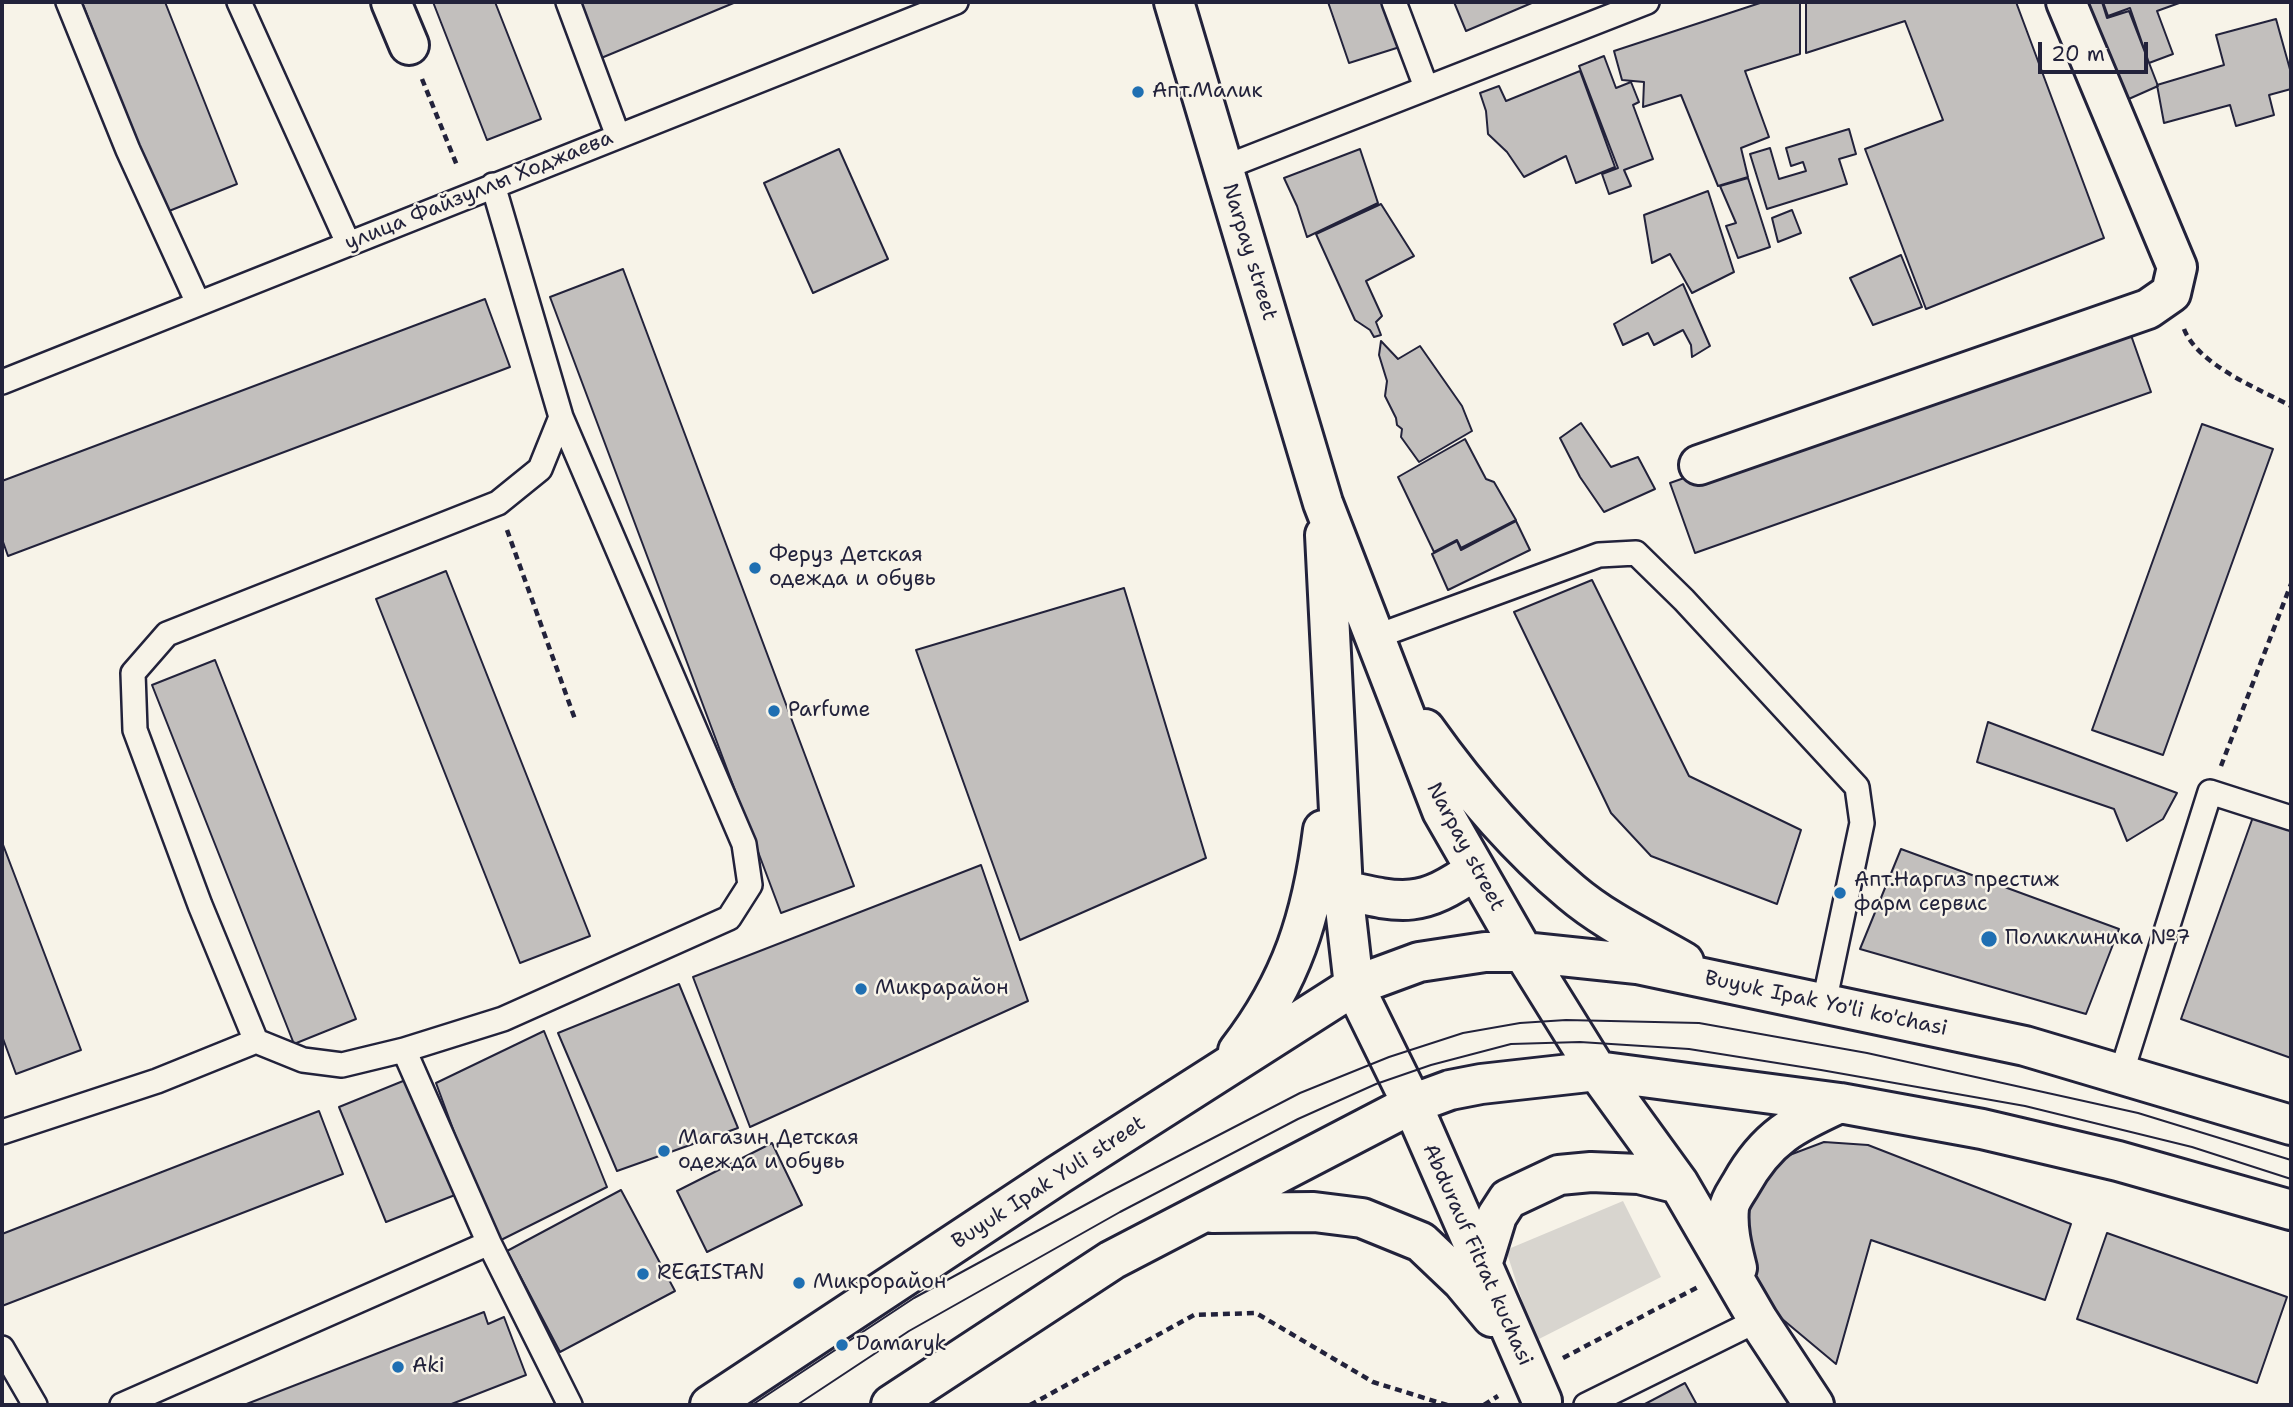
<!DOCTYPE html>
<meta charset="utf-8">
<style>
body{margin:0}
#map{position:relative;width:2293px;height:1407px;overflow:hidden;background:#f7f3e8;font-family:"Shantell Sans",sans-serif}
canvas{display:block}
.frame{position:absolute;inset:0;border:4px solid #22223b;pointer-events:none}
.scale{position:absolute;left:2038px;top:42px;width:110px;height:32px;box-sizing:border-box;border:4px solid #22223b;border-top:0;padding-left:9px;font-size:21px;line-height:24px;white-space:nowrap;color:#22223b;-webkit-text-stroke:5px #f7f3e8;paint-order:stroke}
</style>
<div id="map">
<canvas width="2293" height="1407"></canvas>
<div class="frame"></div>
<div class="scale">20 m</div>
</div>
<script>
const ctx = document.querySelector('canvas').getContext('2d');
ctx.lineJoin = 'round';
function fill(path, color) { ctx.fillStyle = color; ctx.fill(path, 'evenodd'); }
function trace(path, color, width, dash) { ctx.strokeStyle = color; ctx.lineWidth = width; ctx.lineCap = dash ? 'butt' : 'round'; ctx.setLineDash(dash || []); ctx.stroke(path); }
function drawText(font, color, halo, rows, align = 'center') {
  ctx.font = font + ' "Shantell Sans",sans-serif'; ctx.lineWidth = 5; ctx.setLineDash([]); ctx.textBaseline = 'middle'; ctx.strokeStyle = halo; ctx.fillStyle = color; for (const [text, x, y, turn = 0] of rows) {
    ctx.save(); ctx.translate(x, y); ctx.rotate((+turn || 0) * Math.PI / 180); ctx.textAlign = isNaN(turn) ? turn : align; if (halo) ctx.strokeText(text, 0, 0); ctx.fillText(text, 0, 0); ctx.restore();
  }
}
fill(new Path2D(`
 M1623 1201 1661 1277 1535 1341 1506 1250Z`), '#d8d5cf');
const building = new Path2D(`
 M82 2H165L237 184 164 213Z
 M433 2H495L541 119 487 140Z
 M573 2H736L594 61Z
 M1328 2H1387L1403 46 1349 63Z
 M1454 2H1534L1466 31Z
 M1763 2H1800V54L1745 71 1769 137 1741 148 1748 177 1718 186 1681 95 1643 107 1644 82 1622 80 1614 51Z
 M1806 2H2016L2104 238 1926 309 1865 149 1943 120 1905 21 1806 53Z
 M2092 2H2102L2107 18 2129 11 2158 86 2113 106 2077 9Z
 M2103 2H2182L2157 11 2173 54 2149 63 2130 8 2108 16Z
 M2276 19 2291 73V89L2269 95 2274 115 2236 126 2230 105 2164 123 2157 85 2224 65 2216 35Z
 M1604 56 1616 88 1631 82 1639 102 1633 105 1653 159 1624 170 1631 186 1609 194 1602 174 1618 168 1579 66Z
 M1580 71 1615 167 1576 183 1566 156 1524 177 1507 152 1488 134 1486 111 1480 93 1499 86 1506 101Z
 M1849 129 1856 154 1839 159 1847 184 1767 209 1750 154 1770 148 1779 179 1806 171 1803 162 1791 166 1786 148Z
 M839 149 888 259 813 293 764 183Z
 M1360 149 1378 203 1307 237 1297 206 1284 178Z
 M1748 178 1770 247 1738 258 1726 226 1736 223 1720 186Z
 M1708 191 1734 272 1692 293 1670 254 1652 263 1644 215Z
 M1381 204 1414 256 1366 281 1382 316 1376 322 1381 335 1374 337 1370 330 1355 320 1316 234Z
 M1792 210 1801 233 1778 242 1772 218Z
 M1901 255 1922 307 1873 325 1850 278Z
 M623 269 854 886 781 913 550 297Z
 M1683 284 1710 346 1692 357 1691 345 1683 330 1654 345 1648 333 1623 345 1614 324Z
 M485 299 510 367 8 556 2 539V481Z
 M2126 321 2151 392 1695 553 1670 483Z
 M1381 341 1398 359 1420 346 1462 406 1472 431 1419 462 1401 437 1402 429 1397 425 1396 418 1385 396 1387 381 1379 355Z
 M1581 423 1611 467 1638 457 1655 489 1604 512 1580 477 1560 438Z
 M2202 424 2273 449 2163 755 2092 730Z
 M1465 439 1486 479 1494 482 1516 520 1461 548 1457 540 1434 552 1398 477Z
 M1516 521 1530 550 1448 590 1432 554 1457 541 1461 550Z
 M446 571 590 936 520 963 376 599Z
 M1592 580 1689 776 1801 830 1777 904 1651 856 1611 813 1514 612Z
 M1124 588 1206 858 1020 940 916 650Z
 M215 660 356 1019 294 1044 152 685Z
 M1988 722 2177 793 2163 819 2127 841 2114 809 1977 762Z
 M2253 817 2291 831V1058L2181 1019Z
 M2 842 81 1050 16 1074 2 1036Z
 M1901 849 2119 929 2086 1014 1860 949Z
 M981 865 1028 1001 750 1127 693 977Z
 M679 984 738 1128 617 1171 558 1033Z
 M544 1031 607 1187 495 1243 436 1083Z
 M408 1079 455 1195 386 1222 339 1107Z
 M319 1111 343 1174 2 1306V1234Z
 M1824 1142 1868 1145 2071 1224 2045 1300 1871 1240 1836 1364 1757 1298 1733 1215 1771 1162Z
 M772 1143 802 1205 707 1252 677 1191Z
 M621 1190 675 1291 560 1352 507 1251Z
 M2107 1233 2287 1297 2257 1383 2077 1319Z
 M484 1312 488 1324 504 1317 526 1375 449 1405H244Z
 M1685 1383 1697 1405H1643Z`);
fill(building, '#c2bfbd');
trace(building, '#22223b', 2);
const lane = new Path2D(`
 M68 2 128 150 198 303
 M239 2 348 243
 M568 2 618 136
 M1394 2 1426 87
 M1223 168 1647 2
 M2 382 956 2
 M561 417 744 844 750 885 729 918 503 1019 404 1050 489 1243 570 1405
 M1375 637 1599 555 1636 553 1684 600 1857 787 1862 823 1824 1003
 M256 1041 303 1060 342 1065 404 1050
 M2121 1074 2210 792 2291 818
 M2 1132 157 1081 256 1041 200 905 135 730 133 673 167 634 498 503 540 469 561 417 493 185
 M2 1348 35 1405
 M122 1405 489 1243
 M1586 1405 1758 1320`);
const street = new Path2D(`
 M391 2 409 45
 M1699 465 2148 309 2171 293 2177 267 2066 2`);
const secondary = new Path2D(`
 M1174 2 1323 503 1442 811 1523 952 1597 1071 1679 1184 1758 1320 1814 1405
 M1325 535 1343 890 1354 986 1412 1104 1542 1401 1541 1405
 M1425 729C1467 788 1515 845 1571 892 1605 921 1646 940 1684 962
 M1343 890C1404 904 1421 908 1475 870
 M1238 1051C1292 981 1312 916 1323 830
 M1212 1213 1314 1212 1362 1218 1421 1242 1462 1281 1492 1317
 M1482 1265 1497 1216 1508 1199 1559 1175 1591 1172 1639 1174 1679 1184
 M1737 1268C1732 1248 1727 1229 1729 1208 1730 1200 1737 1191 1741 1184 1767 1137 1794 1124 1840 1103
 M710 1405 1058 1175 1354 986 1419 962 1485 952H1523L1637 964 2025 1046 2291 1125
 M891 1405 1112 1260 1412 1104 1450 1090 1481 1084 1597 1071 1840 1103 1982 1129 2118 1161 2291 1210`);
trace(lane, '#22223b', 28);
trace(street, '#22223b', 44);
trace(secondary, '#22223b', 44);
trace(new Path2D(`
 M422 79 458 168
 M2184 329C2198 365 2259 389 2291 406
 M507 530 576 722
 M2221 766 2291 584
 M1563 1358 1698 1287
 M1030 1405 1194 1315 1256 1313 1373 1382 1447 1405
 M1484 1405 1498 1396`), '#22223b', 4.5, [7, 5]);
trace(lane, '#f7f3e8', 23);
trace(street, '#f7f3e8', 38);
trace(secondary, '#f7f3e8', 38);
trace(new Path2D(`
 M752 1405 914 1298 1107 1193 1300 1093 1389 1057 1463 1033 1520 1023 1566 1020 1699 1023 1867 1053 2138 1113 2291 1160
 M797 1405 909 1331 1120 1212 1298 1119 1376 1084 1431 1065 1511 1044 1580 1042 1689 1049 1821 1070 2025 1106 2192 1147 2291 1179`), '#22223b', 2);
for (const [x, y, r, color] of [
 [1138,92,7,"#1f6fb2"],
 [755,568,7,"#1f6fb2"],
 [774,711,7,"#1f6fb2"],
 [1840,893,7,"#1f6fb2"],
 [1989,939,9,"#1f6fb2"],
 [861,989,7,"#1f6fb2"],
 [664,1151,7,"#1f6fb2"],
 [643,1274,7,"#1f6fb2"],
 [799,1283,7,"#1f6fb2"],
 [842,1345,7,"#1f6fb2"],
 [398,1367,7,"#1f6fb2"]
]) { const dot = new Path2D(); dot.arc(x, y, r, 0, 2 * Math.PI); ctx.fillStyle = color; ctx.fill(dot); trace(dot, '#f7f3e8', 2.5); }
drawText('21px', '#22223b', '#f7f3e8', [
 ["Апт.Малик",1152,92],
 ["Феруз Детская",769,556],
 ["одежда и обувь",769,580],
 ["Parfume",788,711],
 ["Апт.Наргиз престиж",1854,881],
 ["фарм сервис",1854,905],
 ["Поликлиника №7",2005,939],
 ["Микрарайон",875,989],
 ["Магазин Детская",678,1139],
 ["одежда и обувь",678,1163],
 ["REGISTAN",657,1274],
 ["Микрорайон",813,1283],
 ["Damaryk",856,1345],
 ["Aki",412,1367]
], 'left');
drawText('21px', '#22223b', '#f7f3e8', [
 ["улица Файзуллы Ходжаева",479,191,-22],
 ["Narpay street",1249,252,73],
 ["Narpay street",1465,847,62],
 ["Buyuk Ipak Yo'li ko'chasi",1826,1004,12],
 ["Buyuk Ipak Yuli street",1049,1183,-33],
 ["Abdurauf Fitrat kuchasi",1477,1255,66]
]);
</script>
